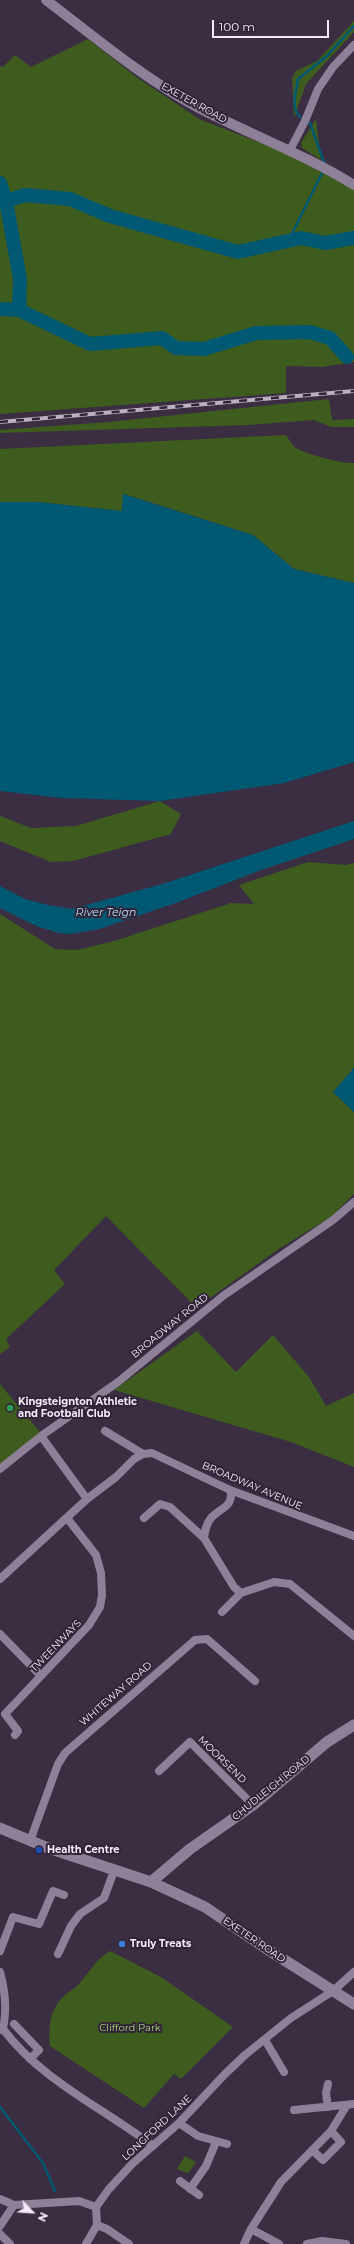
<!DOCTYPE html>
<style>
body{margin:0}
#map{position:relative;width:354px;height:2244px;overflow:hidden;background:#3b2e42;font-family:Montserrat,sans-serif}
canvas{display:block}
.north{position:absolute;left:12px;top:2192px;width:40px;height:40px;-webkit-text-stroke:3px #312438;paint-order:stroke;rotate:115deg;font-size:11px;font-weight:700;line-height:16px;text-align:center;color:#f3ebf8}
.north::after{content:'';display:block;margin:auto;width:14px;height:18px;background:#f3ebf8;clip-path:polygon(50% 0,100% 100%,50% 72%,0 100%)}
.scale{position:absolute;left:212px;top:20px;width:117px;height:18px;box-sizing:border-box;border:2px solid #f3ebf8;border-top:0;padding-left:5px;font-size:12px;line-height:14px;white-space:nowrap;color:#f3ebf8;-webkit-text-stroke:3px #312438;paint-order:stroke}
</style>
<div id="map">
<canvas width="354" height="2244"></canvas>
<div class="north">N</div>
<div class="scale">100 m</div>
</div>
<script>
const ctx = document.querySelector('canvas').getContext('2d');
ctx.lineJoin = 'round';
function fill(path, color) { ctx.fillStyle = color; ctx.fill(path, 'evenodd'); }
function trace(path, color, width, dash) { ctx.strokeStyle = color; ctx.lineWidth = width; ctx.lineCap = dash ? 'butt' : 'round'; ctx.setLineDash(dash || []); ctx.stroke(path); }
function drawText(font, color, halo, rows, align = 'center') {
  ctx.font = font + ' Montserrat,sans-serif'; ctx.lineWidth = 4; ctx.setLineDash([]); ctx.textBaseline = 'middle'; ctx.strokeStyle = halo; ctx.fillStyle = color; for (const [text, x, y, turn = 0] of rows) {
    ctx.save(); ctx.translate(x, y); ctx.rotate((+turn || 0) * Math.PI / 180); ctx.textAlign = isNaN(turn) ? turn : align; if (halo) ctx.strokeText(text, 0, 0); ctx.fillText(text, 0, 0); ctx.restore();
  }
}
fill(new Path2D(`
 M354 21V32L306 84 294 118 292 78 296 71 317 61Z
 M88 39 135 76 199 119 289 154 354 190V362L322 367 286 366V393L0 414V66L3 67 15 55 31 67Z
 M316 119 321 160 302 148 301 143Z
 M329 399 332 420 354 419V427H331L314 420 249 425 0 433V430L108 422Z
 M286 435C289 439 292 445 296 448 306 454 342 464 354 463V583L294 569 253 535 124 494 122 511 38 502H0V449Z
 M160 801 181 814 171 834 73 861 51 862 0 841V816L31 828 76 826Z
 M308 862 347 865 354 863V1068L333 1092 354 1112V1194L331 1217 280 1248 193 1310 189 1300 106 1216 54 1270 65 1284 6 1339 10 1347 0 1354V914L55 949 77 950 114 941 231 903 254 904 239 885Z
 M197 1331 236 1372 273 1335 309 1377 326 1406 354 1393V1467L291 1442 114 1390Z
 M0 1384 40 1432 0 1466Z
 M110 1951 161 1977 233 2027 181 2079 174 2074 144 2108 50 2046C48 2028 50 2010 63 1997 68 1992 74 1989 78 1985 90 1972 94 1961 110 1951Z
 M185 2156 196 2162 188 2173 177 2169Z`), '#3e5c1e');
fill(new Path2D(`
 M123 494 253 535 294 569 354 583V762L284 783 160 801 61 798 0 791V502H38L122 511Z
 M354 821V839L261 870 176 903 99 929 70 934 59 933 36 926 0 908V886L25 899 48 905 72 909 162 884Z
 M354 1068V1112L333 1092Z`), '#005973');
trace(new Path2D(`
 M303 119C289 110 296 93 298 79L327 56 354 26
 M307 122 310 123 325 165
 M288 242 323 171
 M0 2107 43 2163 55 2191`), '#005973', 2.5);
trace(new Path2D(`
 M0 183 6 201
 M0 309 19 310 90 344 162 338 176 348 204 349 256 333 310 332 330 338 347 357
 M19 310 20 279 6 201 25 195 70 199 110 216 238 252 301 238 325 243 354 238`), '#005973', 14);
trace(new Path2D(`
 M290 150 305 121 318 89 333 67 354 45
 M105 1431 143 1454 152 1453 230 1490 354 1536
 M0 1469 41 1436 118 1382 223 1296 333 1220 354 1202
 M87 1499 116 1477 134 1459 143 1454
 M144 1518 160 1504 170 1507 204 1538 234 1587 241 1593
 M204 1538C205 1531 206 1524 211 1518 220 1508 235 1506 230 1490
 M0 1579 87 1499 41 1436
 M222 1612 241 1593 274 1582 290 1584 354 1636
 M0 1634 41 1676
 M15 1735 18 1731 5 1714 89 1625 100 1607 102 1595 101 1573 96 1555 67 1518
 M159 1771 190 1742 253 1805
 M30 1841 58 1764 65 1753 195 1640 207 1639 255 1681
 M0 1951 13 1917 39 1924 53 1891 64 1895
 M58 1954 71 1926 80 1914 104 1898 114 1871
 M0 1972C5 1990 7 2010 3 2029
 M14 2024 39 2050 30 2059
 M0 2030 3 2029C41 2080 103 2108 153 2146
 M265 2040 284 2072
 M328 2084 326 2093 328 2107
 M294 2110 354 2104
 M179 2123 198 2136 227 2144
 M312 2150 323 2160 341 2142 331 2131
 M180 2181 199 2195
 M190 2189 206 2166 216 2142
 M0 2199 14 2205 79 2201 96 2207
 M97 2225 107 2229 129 2244
 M0 2226 14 2205
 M251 2229 279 2244
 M0 2234 10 2244
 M86 2244 97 2225 96 2207 109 2189 132 2164 179 2123 225 2074 245 2055 291 2018 333 1991 354 1972
 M244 2244 251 2229 281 2182 331 2131 347 2105
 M307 2244 322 2241 346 2244`), '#8e8097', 8);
trace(new Path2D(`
 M46 0C95 37 143 78 197 107 249 134 304 154 354 185`), '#8e8097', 10);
trace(new Path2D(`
 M0 1828 48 1848 151 1882 205 1907 270 1951 354 2004
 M151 1882 190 1849 253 1805 327 1742 354 1725`), '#8e8097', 11);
const rail = new Path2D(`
 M0 422 354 391`);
trace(rail, '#bbb1c0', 4);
trace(rail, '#312438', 2.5, [8]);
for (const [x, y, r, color] of [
 [10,1408,4,"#2e9e5b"],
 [39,1850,4,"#1a4fb4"],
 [122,1944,4,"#3f7fe0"]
]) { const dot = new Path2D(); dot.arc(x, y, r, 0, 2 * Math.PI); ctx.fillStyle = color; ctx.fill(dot); trace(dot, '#312438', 1.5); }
drawText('10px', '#f3ebf8', '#312438', [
 ["EXETER ROAD",194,103,29],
 ["BROADWAY ROAD",170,1326,-39],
 ["BROADWAY AVENUE",252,1486,23],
 ["TWEENWAYS",56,1646,-46],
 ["WHITEWAY ROAD",116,1694,-41],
 ["MOORSEND",222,1760,44],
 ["CHUDLEIGH ROAD",271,1788,-39],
 ["EXETER ROAD",254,1940,34],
 ["LONGFORD LANE",157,2128,-43]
]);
drawText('bold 10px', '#f3ebf8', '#312438', [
 ["Kingsteignton Athletic",18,1402],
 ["and Football Club",18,1414],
 ["Health Centre",47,1850],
 ["Truly Treats",130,1944]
], 'left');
drawText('10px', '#a8d97a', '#312438', [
 ["Clifford Park",130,2028]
]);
drawText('italic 11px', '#b2dff2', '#312438', [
 ["River Teign",106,913]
]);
</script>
